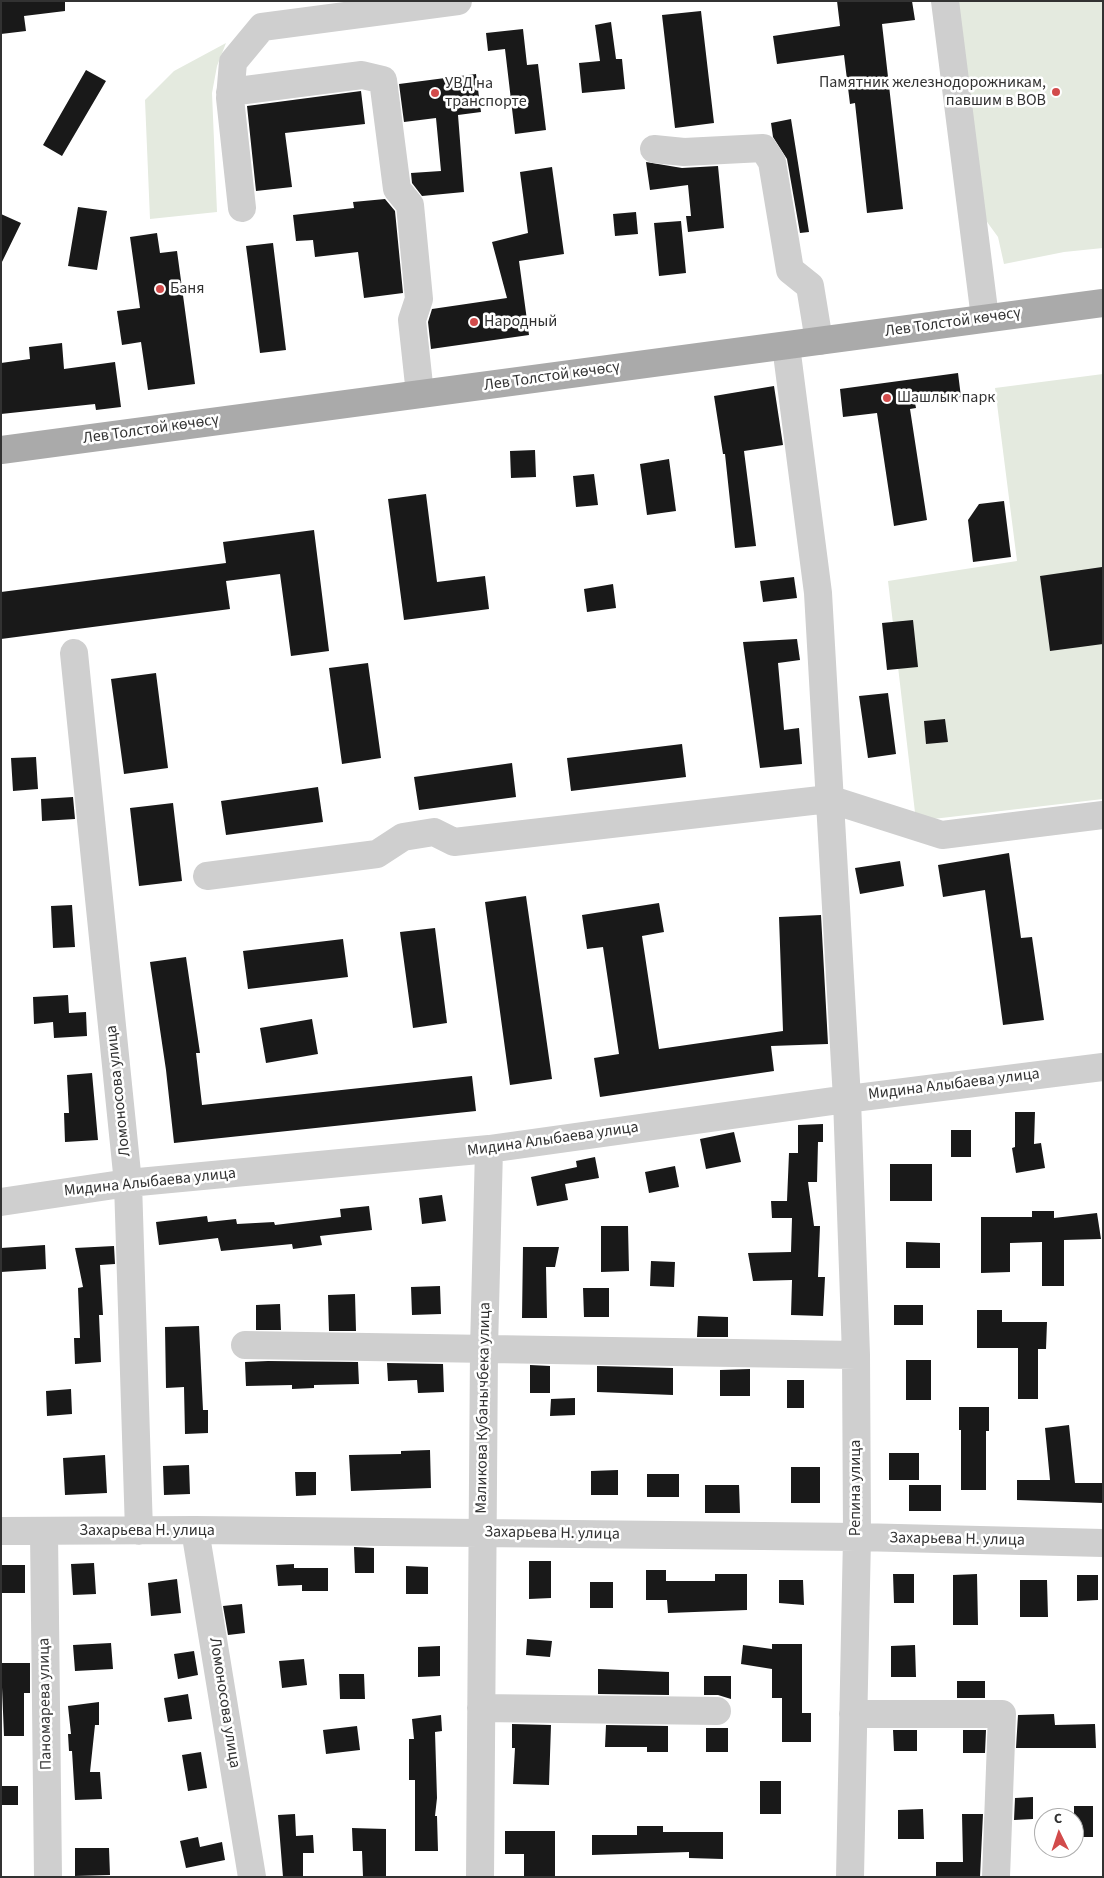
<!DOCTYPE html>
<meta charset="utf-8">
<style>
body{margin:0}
#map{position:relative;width:1104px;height:1878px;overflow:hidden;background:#fff;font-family:"Source Sans 3",sans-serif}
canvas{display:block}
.frame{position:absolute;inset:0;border:2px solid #323232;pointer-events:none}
.north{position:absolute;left:1034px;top:1808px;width:50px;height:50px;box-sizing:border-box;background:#fff;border:1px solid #adadad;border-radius:50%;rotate:356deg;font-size:14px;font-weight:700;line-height:20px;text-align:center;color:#323232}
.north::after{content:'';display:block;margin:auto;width:18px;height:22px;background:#d24b4b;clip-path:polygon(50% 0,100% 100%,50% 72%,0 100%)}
</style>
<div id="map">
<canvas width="1104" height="1878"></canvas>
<div class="frame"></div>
<div class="north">С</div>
</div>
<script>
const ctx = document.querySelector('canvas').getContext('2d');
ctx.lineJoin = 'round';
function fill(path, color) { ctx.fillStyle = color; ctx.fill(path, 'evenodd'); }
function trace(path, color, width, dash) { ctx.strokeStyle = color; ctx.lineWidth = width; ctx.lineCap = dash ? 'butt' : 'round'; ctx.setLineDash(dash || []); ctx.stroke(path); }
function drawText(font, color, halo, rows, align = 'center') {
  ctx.font = font + ' "Source Sans 3",sans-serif'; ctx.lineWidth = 5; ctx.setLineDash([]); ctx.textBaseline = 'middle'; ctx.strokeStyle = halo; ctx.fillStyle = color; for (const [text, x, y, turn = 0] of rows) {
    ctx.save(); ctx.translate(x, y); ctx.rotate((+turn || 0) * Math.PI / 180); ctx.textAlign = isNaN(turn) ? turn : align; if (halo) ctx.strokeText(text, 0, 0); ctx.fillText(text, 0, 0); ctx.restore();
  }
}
fill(new Path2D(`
 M953 1H1103V248L1064 252 1004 264 998 237 982 215Z
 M226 43 217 66 212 93 217 212 150 219 145 100 174 71Z
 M1103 374V799L916 821 888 581 1017 561 995 388Z`), '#e4eadf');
fill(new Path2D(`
 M1 1H65V11L24 16 26 31 1 34Z
 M837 1H912L915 20 882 24 903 209 867 213 855 103 850 104 844 55 777 64 773 36 840 26Z
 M701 11 714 123 675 128 662 15Z
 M611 22 616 59H622L625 89 582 93 579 63 600 61 595 25Z
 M523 29 527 65 538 64 546 130 515 134 505 49 488 51 486 33Z
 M86 70 106 81 62 156 43 145Z
 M476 74 481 112 458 115 464 192 422 196 412 183 411 173 441 171 436 118 404 122 399 84Z
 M361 91 365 124 285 133 292 187 256 191 247 106Z
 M791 119 809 232 800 233 787 159 773 137 771 123Z
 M646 162 682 168 718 166 724 228 688 232 686 216H691L688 185 650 190Z
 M552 167 564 254 519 261 529 335 431 349 428 322 432 309 507 298 492 242 528 233 520 172Z
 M385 199 395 211 403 293 364 298 358 252 315 257 313 240 296 241 293 215 354 208 353 202Z
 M78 207 107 211 97 270 68 266Z
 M636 212 638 234 615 236 613 214Z
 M1 214 21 223 1 264Z
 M681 221 686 273 659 276 654 223Z
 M157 233 160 253 177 251 195 384 148 390 141 342 122 345 117 311 140 308 130 237Z
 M273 243 286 350 260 353 246 246Z
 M62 343 64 369 115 362 121 407 96 410 95 404 1 414V363L30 359 29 347Z
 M958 373 961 397 915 403 916 408 910 409 927 520 894 526 877 413 843 417 840 389Z
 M774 386 783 445 744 451 756 546 735 548 725 454H723L714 396Z
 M535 450 536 477 511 478 510 451Z
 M669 459 676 511 647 515 640 464Z
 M594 474 598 505 576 507 573 476Z
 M426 494 437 582 485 576 489 609 404 620 388 499Z
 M1004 501 1011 557 973 562 968 520 979 504Z
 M314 530 329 651 291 656 280 574 226 581 230 609 1 639V592L226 563 223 542Z
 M1102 567 1103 644 1050 651 1040 576Z
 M794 577 797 598 763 602 760 581Z
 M613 584 616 608 587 612 584 589Z
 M913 620 918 667 887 670 882 623Z
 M797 639 800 660 778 663 784 730 799 728 802 764 760 768 743 642Z
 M368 663 381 758 342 764 329 668Z
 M156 673 168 768 124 774 111 679Z
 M888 693 896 754 868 758 859 696Z
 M945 719 948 742 926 744 924 721Z
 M682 744 686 777 571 791 567 758Z
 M36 757 38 789 13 791 11 758Z
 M512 763 516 797 419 810 414 777Z
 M318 787 323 822 226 835 221 801Z
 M73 797 75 819 42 821 41 799Z
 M173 803 182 881 139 886 130 808Z
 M1009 853 1021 938 1032 937 1044 1020 1003 1025 985 890 943 897 938 865Z
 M900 861 904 886 860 894 855 868Z
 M526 896 552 1079 510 1085 485 902Z
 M659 903 664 932 642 936 659 1049 783 1031 779 917 821 915 828 1044 771 1046 774 1071 600 1097 594 1058 619 1054 603 947 587 949 582 915Z
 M72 905 75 947 53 948 51 906Z
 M435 928 447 1023 413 1028 400 932Z
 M343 939 348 977 248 989 243 951Z
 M186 957 200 1053H196L202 1105 472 1076 476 1111 174 1143 166 1070 150 962Z
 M68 995 69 1013 86 1012 87 1036 54 1038 53 1022 34 1024 33 997Z
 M312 1019 318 1054 266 1063 260 1028Z
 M92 1073 98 1140 65 1142 64 1113H69L67 1075Z
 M1015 1112H1035L1034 1144 1041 1143 1045 1168 1016 1173 1012 1148 1015 1147Z
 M823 1124V1142H818L817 1182H808L814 1226H820L818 1277H825L823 1316 791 1315 792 1280 753 1281 748 1253 791 1252 792 1218H772L771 1201H787L789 1153H798V1125Z
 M951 1130H971V1157H951Z
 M734 1132 741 1162 706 1169 700 1139Z
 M595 1157 599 1178 565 1184 568 1200 537 1206 531 1177 577 1167 576 1161Z
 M890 1164H932V1201H890Z
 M675 1166 679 1187 649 1193 645 1172Z
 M442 1195 446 1221 422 1224 419 1198Z
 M369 1206 372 1230 320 1236 322 1245 293 1249 292 1244 221 1251 218 1238 159 1245 156 1222 207 1216 208 1222 236 1219 237 1224 274 1222 275 1225 341 1217 340 1209Z
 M1032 1211H1054V1218L1097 1213 1101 1239 1064 1240V1286H1042V1242L1010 1243V1272L981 1273V1217H1032Z
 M601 1226H628L629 1271 601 1272Z
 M906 1242 940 1243V1268H906Z
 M45 1245 46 1269 1 1272V1248Z
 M114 1246 115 1264 100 1265 103 1315H99L101 1362 75 1364 74 1338H80L78 1288 83 1287 75 1248Z
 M523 1247H559L555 1267H546L547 1318H522Z
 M651 1261 675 1262 674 1287 650 1286Z
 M440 1286 441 1314 412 1315 411 1287Z
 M583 1288H609V1317H584Z
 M355 1294 356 1331H329L328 1295Z
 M280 1304 281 1330H256V1305Z
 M894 1305H923V1325H894Z
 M977 1310H1002V1322H1047L1046 1349H1038V1399H1018V1348H977Z
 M698 1316 728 1317V1337H697Z
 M199 1326 203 1410H208V1433L185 1434 184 1387 166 1388 165 1327Z
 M906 1360H931V1400H906Z
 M268 1361 358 1362 359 1384 314 1385V1388L292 1389V1385L246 1386 245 1362Z
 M387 1363 443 1364 444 1392 418 1393 417 1380 388 1381Z
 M530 1365 550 1366V1393H530Z
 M597 1366 673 1368V1395L597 1392Z
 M750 1369V1396H720V1370Z
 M787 1380H804V1408H787Z
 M71 1389 72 1414 47 1416 46 1391Z
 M575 1398V1415L550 1416 551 1399Z
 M959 1407H989V1431H986V1490H961V1430H959Z
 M1069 1425 1075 1483H1103V1503L1017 1500V1480H1050L1045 1428Z
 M430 1450 431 1488 351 1491 349 1455 401 1454V1451Z
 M889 1453H919V1480H889Z
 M105 1455 107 1493 65 1495 63 1458Z
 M189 1465 190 1494 164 1495 163 1466Z
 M791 1467H820V1503H791Z
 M618 1470V1495H591V1471Z
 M295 1472H316V1495L296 1496Z
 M647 1474H679V1497H647Z
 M705 1485H739L740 1513H705Z
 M909 1485H941V1511H909Z
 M354 1547 374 1548V1573H355Z
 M529 1561H551V1598L529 1599Z
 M94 1563 96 1594 73 1595 71 1564Z
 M294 1564V1568H328V1591H302V1585L278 1586 276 1565Z
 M1 1565H25V1593H1Z
 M406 1566 428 1567V1594H406Z
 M646 1570H666V1581H715V1574H747V1610L668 1613 667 1600H646Z
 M893 1574H914V1603H894Z
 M977 1574 978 1625H953V1575Z
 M1077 1575H1098V1600L1077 1601Z
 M177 1579 181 1613 151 1616 148 1583Z
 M779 1580H803L804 1605 779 1603Z
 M1020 1580H1047L1048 1617H1020Z
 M590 1582H613V1608H590Z
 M242 1604 245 1633 228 1635 223 1606Z
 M527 1639 552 1641 550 1657 526 1655Z
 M111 1643 113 1669 75 1671 73 1645Z
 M772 1644H802V1713H811V1742H782V1698H772V1669L741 1664 743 1645 772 1649Z
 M915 1645 916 1677H891V1646Z
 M440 1646V1676L418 1677V1647Z
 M194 1651 198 1675 178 1679 174 1654Z
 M304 1659 307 1685 282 1688 279 1661Z
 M1 1663H30V1693H24V1736H4Z
 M598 1669 669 1672V1695L598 1694Z
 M339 1674H364L365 1699H340Z
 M704 1676H731V1699L718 1695H704Z
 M957 1681H985V1698H957Z
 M188 1694 192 1719 168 1722 164 1698Z
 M99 1702V1725H95L90 1772H100L102 1799 75 1800 72 1751H69L68 1734H71L68 1706Z
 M1054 1714 1055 1725 1095 1724 1096 1748H1016L1018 1715Z
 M441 1715 442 1731 435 1732 437 1798 435 1816H437L438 1851H415V1780H409V1739H414L412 1719Z
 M512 1724 551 1725 549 1785 513 1784 515 1748H512Z
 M606 1725 668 1726V1752H647V1747H605Z
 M357 1726 360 1750 326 1754 323 1730Z
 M706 1728H728V1752H706Z
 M893 1730H917V1751H894Z
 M963 1730H986L985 1753H963Z
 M201 1752 207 1788 188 1791 182 1755Z
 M760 1781H781V1814H760Z
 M1 1786H18V1805H1Z
 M1033 1797V1819L1014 1820 1015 1798Z
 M1074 1806H1093V1837H1074Z
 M923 1809 924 1839H898V1810Z
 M295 1814 296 1836 313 1835 314 1853H303V1877H283L278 1815Z
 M962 1814H983L980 1877H936V1862H963Z
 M637 1826H663V1832H723V1859L689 1858V1852L592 1855V1835H637Z
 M352 1828 386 1829V1877H363L362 1851H353Z
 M505 1831H555V1877H524V1854H505Z
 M198 1837 200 1847 222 1842 225 1860 186 1868 180 1841Z
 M75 1848H109L110 1875 75 1876Z`), '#191919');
trace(new Path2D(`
 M945 1 985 318
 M230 92 362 75 383 80 397 189 410 205 419 299 412 320 420 394
 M654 149 684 152 763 148 772 162 790 270 810 286 819 341
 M242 208 230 98 233 62 262 27 458 1
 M786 346 818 593 847 1099 856 1355 857 1537 850 1877
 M74 653 128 1183 139 1531
 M207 876 377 854 403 837 434 832 454 842 829 799 942 835 1103 815
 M1 1202 128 1183 489 1149 847 1099 1103 1067
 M245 1345 856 1355
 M195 1530 252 1877
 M1 1531 195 1530 857 1537 1103 1543
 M44 1532 48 1877
 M481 1708 717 1711
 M853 1714H1002L996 1877
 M480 1877 484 1349 489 1149`), '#cfcfcf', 28);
trace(new Path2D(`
 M1 450 1103 303`), '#aaa', 28);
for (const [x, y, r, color] of [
 [1056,92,5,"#d24b4b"],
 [435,93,5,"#d24b4b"],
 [160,289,5,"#d24b4b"],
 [474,322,5,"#d24b4b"],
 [887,398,5,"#d24b4b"]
]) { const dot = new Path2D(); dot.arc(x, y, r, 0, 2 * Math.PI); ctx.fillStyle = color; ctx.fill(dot); trace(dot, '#fff', 2); }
drawText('16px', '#323232', '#fff', [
 ["Памятник железнодорожникам,",1046,83,"right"],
 ["павшим в ВОВ",1046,101,"right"],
 ["УВД на",445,84],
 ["транспорте",445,102],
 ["Баня",170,289],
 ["Народный",484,322],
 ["Шашлык парк",897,398]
], 'left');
drawText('16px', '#323232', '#fff', [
 ["Лев Толстой көчөсү",953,323,-8],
 ["Лев Толстой көчөсү",552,377,-8],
 ["Лев Толстой көчөсү",151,430,-8],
 ["Мидина Алыбаева улица",954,1085,-7],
 ["Ломоносова улица",119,1091,-96],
 ["Мидина Алыбаева улица",553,1140,-8],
 ["Мидина Алыбаева улица",150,1183,-6],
 ["Маликова Кубанычбека улица",484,1408,-89],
 ["Репина улица",856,1488,-90],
 ["Захарьева Н. улица",147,1531],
 ["Захарьева Н. улица",552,1534,1],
 ["Захарьева Н. улица",957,1540,1],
 ["Ломоносова улица",224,1703,81],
 ["Паномарева улица",46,1704,-91]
]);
</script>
